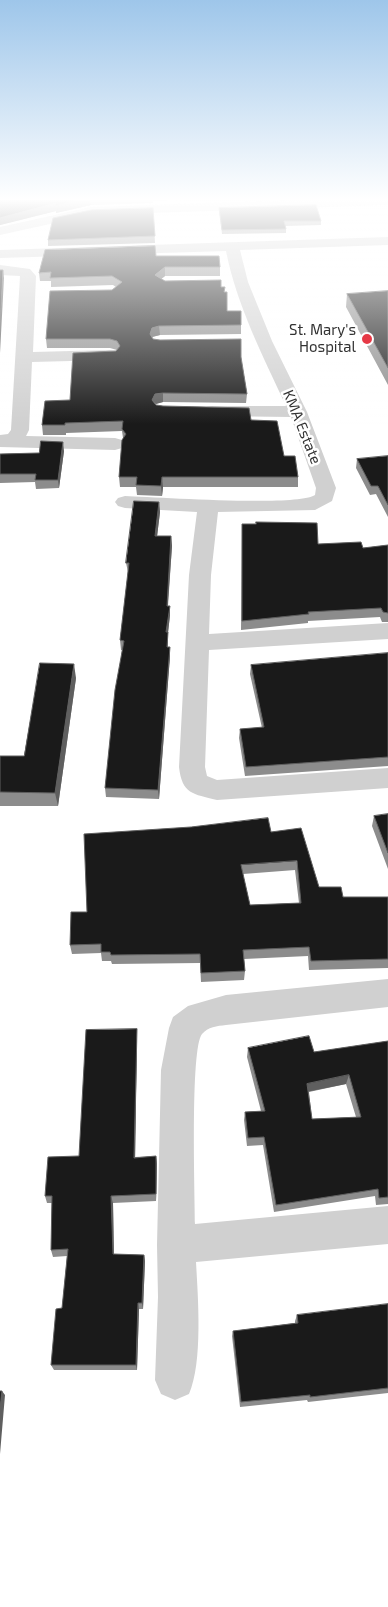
<!DOCTYPE html>
<style>
body{margin:0}
canvas{display:block;background:#fff}
</style>
<canvas width="388" height="1607"></canvas>
<script>
const ctx = document.querySelector('canvas').getContext('2d');
ctx.lineJoin = 'round';
function fill(path, color) { ctx.fillStyle = color; ctx.fill(path, 'evenodd'); }
function trace(path, color, width, dash) { ctx.strokeStyle = color; ctx.lineWidth = width; ctx.lineCap = dash ? 'butt' : 'round'; ctx.setLineDash(dash || []); ctx.stroke(path); }
function drawText(font, color, halo, rows, align = 'center') {
  ctx.font = font + ' "Exo 2",sans-serif'; ctx.lineWidth = 5; ctx.setLineDash([]); ctx.textBaseline = 'middle'; ctx.strokeStyle = halo; ctx.fillStyle = color; for (const [text, x, y, turn = 0] of rows) {
    ctx.save(); ctx.translate(x, y); ctx.rotate((+turn || 0) * Math.PI / 180); ctx.textAlign = isNaN(turn) ? turn : align; if (halo) ctx.strokeText(text, 0, 0); ctx.fillText(text, 0, 0); ctx.restore();
  }
}
fill(new Path2D(`
 M319 199H388V205L91 215 0 235V227L91 207Z
 M388 237V245L240 250 248 282 272 341 307 412 336 488 332 501 315 510 218 512 211 575 209 634 388 623V639L209 650 205 767 207 776 217 780 388 768V788L217 800C193 794 182 794 179 767L189 575 197 512 125 508 118 506 115 502 118 498 125 496C156 497 297 507 315 495L316 488 291 417 212 416 206 415 203 411 206 407 212 406H286C263 356 237 306 226 251L0 258V250Z
 M0 265 30 269 36 276 33 352 110 350 116 351 119 355 116 359 110 360 32 362 29 430 26 436 115 438 122 440 125 444 122 448 115 450 0 447V435L8 434 11 430 20 276 0 275Z
 M388 979V1007L226 1025C217 1026 208 1027 202 1034 190 1048 195 1197 195 1224L388 1206V1244L196 1262C198 1298 203 1362 189 1394L175 1400 161 1394 155 1380 158 1297 157 1245 161 1070 169 1028 173 1017 188 1006 226 995Z`), '#d0d0d0');
fill(new Path2D(`
 M0 199H230L153 201V203L91 205 56 213V211L0 225Z
 M153 208 155 243 48 246V240Z
 M219 208 321 221V225L285 226 286 229V233L222 234Z
 M156 256 220 267V276H165L161 279 165 281 221 287 224 292 227 311H241V334L160 335 152 337 153 339 241 357 247 394 246 403 163 402 155 404 156 405 251 420 284 456 298 477V487H163L162 496 137 495 136 487H120L119 477 123 438 122 431 66 433V435H43L42 425 70 400 117 350 110 348H47L46 339 116 287 113 285 51 287V281H40L39 273Z
 M388 291V385L346 307 347 294Z
 M64 451 59 488 36 489 35 482 0 483V454L39 453Z
 M388 456V517L376 494 370 495 356 468 357 459Z
 M159 502 160 512 157 536H171L172 546 168 606 170 615 168 632V647L170 656 159 799 106 797 105 788 122 650H121L120 640 128 572 126 563Z
 M242 533 318 544 363 548 388 545V622H382L380 617 308 621V623L241 630Z
 M388 653V766L245 776 239 738 240 729 262 728 250 674 251 665Z
 M76 678 58 806H0V756H24Z
 M388 814V869L372 826 374 816Z
 M271 832 319 887 343 897H388V968L309 970 308 956 244 959 245 971 244 980 201 982 200 963 112 964 111 961H102L101 953 72 954 70 945 87 912ZM295 870 299 903 250 905 243 874Z
 M137 1038 135 1157 156 1156 157 1164 156 1201 113 1203 114 1254 144 1255 145 1261 143 1309H139L137 1370H54L51 1365 62 1308 67 1256 53 1257 51 1250 52 1203H47L45 1196 79 1156Z
 M388 1041V1204L376 1205 375 1196 274 1212 263 1145 247 1146 244 1120 245 1112 261 1111 247 1057 248 1048 314 1052ZM346 1084 356 1117 312 1119 309 1092Z
 M388 1304V1393L308 1402 307 1400 240 1407 232 1336 233 1331 295 1323V1321L297 1315Z`), '#8c8c8c');
fill(new Path2D(`
 M84 199H90L91 205 56 213V211L0 225V218L56 203Z
 M165 267V276L155 284V275Z
 M3 270 4 278 0 353V325Z
 M159 326 160 335 152 337 150 334 152 328Z
 M163 393V402L156 404 152 400 155 394Z
 M63 442 64 451 59 488 58 480Z
 M162 477 163 487 162 496 161 486Z
 M159 502 160 512 156 545 155 536Z
 M171 536 172 546 167 615V606Z
 M170 606V615L167 642 166 632Z
 M170 647V656L159 799 158 790Z
 M74 664 76 678 58 806 55 793Z
 M137 1029V1038L135 1165 134 1158Z
 M349 1075 346 1084 306 1092 307 1084Z
 M156 1156 157 1164 156 1201Z
 M111 1196 113 1203 114 1261 113 1254Z
 M144 1255 145 1261 143 1309 142 1303Z
 M138 1303 139 1309 137 1370 136 1365Z
 M2 1391 5 1395 0 1454V1410Z`), '#5f5f5f');
const building = new Path2D(`
 M0 199H84L55 206 56 203 0 218Z
 M316 205 321 221H284L286 229 222 230 219 208Z
 M153 208 155 236 48 240 53 218 91 210Z
 M155 246 156 256H219L220 267H165L155 275 165 281 221 280V287H225L224 292H227V311H241V325L159 326 152 328 150 334 153 339 160 340 241 339V357L247 394 163 393 155 394 152 400 156 405 163 406 249 408 251 420 277 421 284 456H295L298 477H162L161 486 136 485 137 477H119L122 440 126 434 122 429 123 421 65 423V425H42L45 401 70 400 73 353 116 351 120 346 117 341 110 339H46L50 291 112 290 122 282 112 276 50 278 51 272 39 273 45 250Z
 M0 270H3L0 325Z
 M388 291V368L347 294Z
 M41 441 63 442 58 480H35L36 474H0V454L39 453Z
 M388 456V505L378 486H371L357 459Z
 M134 501 159 502 155 536H171L167 606H170L166 632H168L167 647H170L158 790 105 788 115 690 124 641 120 640 129 563H126Z
 M256 522 317 523 318 544 361 542 363 548 388 545V613L383 612 381 608 308 612 309 614 242 621V524H256Z
 M388 653V757L246 767 240 729 264 727 251 665Z
 M40 663 74 664 55 793 0 792V756H24Z
 M388 814V853L374 816Z
 M268 818 271 832 301 828 319 887H341L343 897H388V959L311 961 309 947 243 950 245 971 201 973 200 954 111 955 110 952H101V944L70 945 71 912H87L84 834 191 827ZM297 861 301 903 250 905 241 865Z
 M137 1029 134 1158 156 1156V1194L111 1196 113 1254 144 1255 142 1303H138L136 1365H51L56 1309 62 1308 68 1249 51 1250 52 1196H45L48 1157 79 1156 86 1030Z
 M309 1036 314 1052 388 1041V1197L379 1198 378 1189 276 1205 264 1137 248 1138 245 1112 265 1111 248 1048ZM349 1075 361 1117 312 1119 307 1084Z
 M388 1304V1388L310 1397V1395L241 1402 233 1331 298 1323 297 1315Z
 M0 1391H2L0 1410Z`);
fill(building, '#1a1a1a');
trace(building, '#5f5f5f', 1);
const sky = ctx.createLinearGradient(0, 0, 0, 424);
sky.addColorStop(0, '#9ec6ea');
sky.addColorStop(0.47, '#fff');
sky.addColorStop(1, '#ffffff00');
ctx.fillStyle = sky;
ctx.fillRect(0, 0, 388, 424);
for (const [x, y, r, color] of [
 [367,339,6,"#e63946"]
]) { const dot = new Path2D(); dot.arc(x, y, r, 0, 2 * Math.PI); ctx.fillStyle = color; ctx.fill(dot); trace(dot, '#fff', 2); }
drawText('15px', '#333', '#fff', [
 ["St. Mary's",356,330],
 ["Hospital",356,347]
], 'right');
drawText('15px', '#333', '#fff', [
 ["KMA Estate",302,427,68]
]);
</script>
